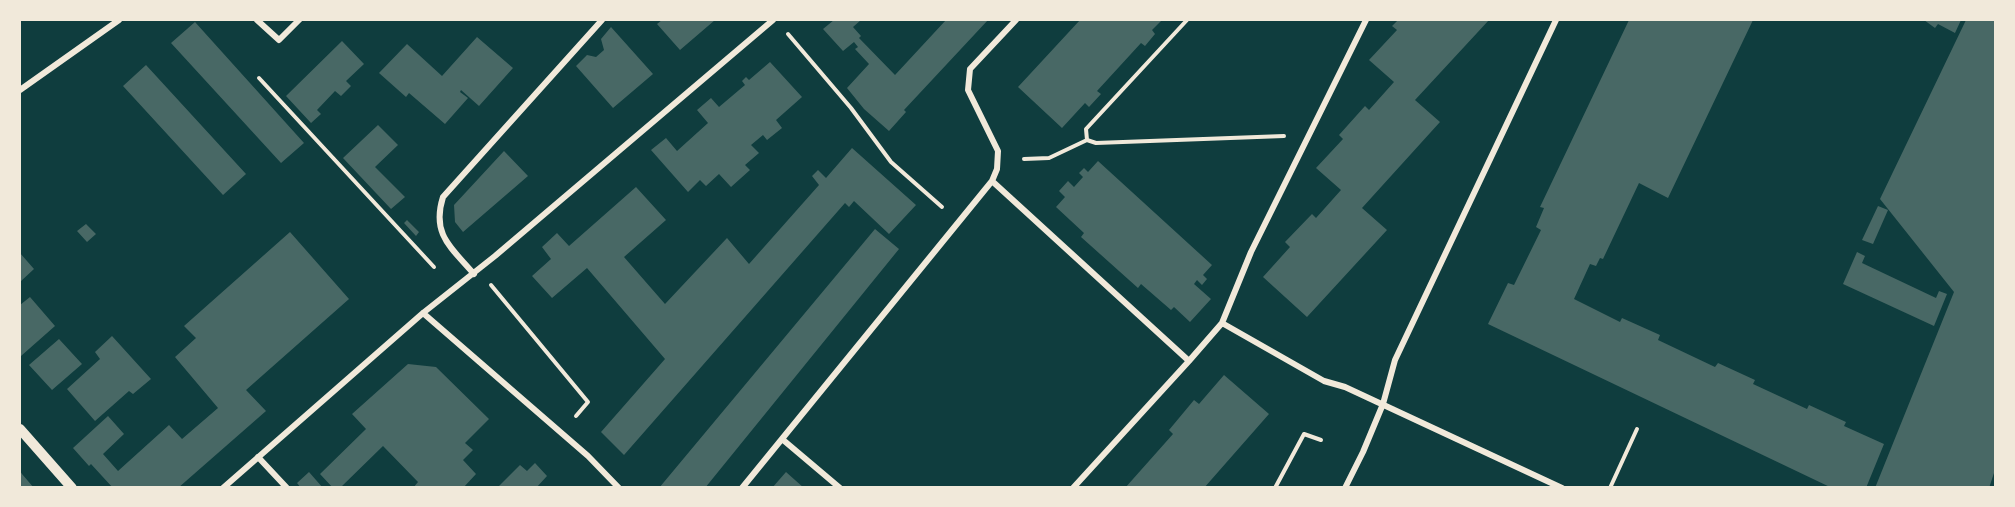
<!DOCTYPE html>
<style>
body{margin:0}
#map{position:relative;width:2015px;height:507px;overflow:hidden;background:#0f3d3e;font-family:Quicksand,sans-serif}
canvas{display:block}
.frame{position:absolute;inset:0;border:21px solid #f1e9da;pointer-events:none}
</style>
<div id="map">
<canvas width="2015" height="507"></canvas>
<div class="frame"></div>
</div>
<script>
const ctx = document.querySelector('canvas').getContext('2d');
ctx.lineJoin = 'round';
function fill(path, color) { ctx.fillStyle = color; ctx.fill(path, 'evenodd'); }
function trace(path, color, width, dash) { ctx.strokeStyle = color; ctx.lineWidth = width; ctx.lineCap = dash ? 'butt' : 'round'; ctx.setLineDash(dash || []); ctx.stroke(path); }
fill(new Path2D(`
 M662 20H715L680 50 657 24Z
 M834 20H861L853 27 861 36 859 38 895 75 946 20H988L904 110 906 112 889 131 864 109 847 88 869 64 855 49 858 47 854 42 843 51 823 29Z
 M1080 20H1162L1152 30 1155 34 1145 46 1141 43 1097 91 1101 94 1089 107 1085 103 1062 128 1018 87Z
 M1398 20H1489L1415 100 1440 122 1362 208 1387 230 1307 317 1263 277 1290 247 1285 242 1312 214 1316 218 1341 190 1316 168 1343 139 1339 135 1365 106 1369 110 1394 82 1369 60 1397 30 1392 26Z
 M1629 20H1753L1668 198 1639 183 1603 259 1600 258 1596 266 1590 264 1574 299 1620 322 1622 318 1660 335 1658 340 1715 367 1718 363 1755 380 1753 384 1807 409 1809 405 1846 422 1844 426 1884 444 1866 488H1832L1488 324 1508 283 1514 285 1541 230 1536 227 1544 208 1540 207Z
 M1924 20H1961L1955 33 1938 24 1935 28Z
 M1966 20H1995V470L1989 488H1875L1954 292 1880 199Z
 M195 22 304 143 281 163 171 43Z
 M611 27 653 74 613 108 576 66 587 55 596 57 604 50 601 39Z
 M477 37 513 68 479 106 461 90 460 92 468 98 445 124 409 93 406 97 379 73 407 44 442 76Z
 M342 41 364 64 346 81 351 86 341 96 335 91 317 110 321 114 311 123 286 96Z
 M770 62 802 97 776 120 782 128 767 140 763 135 751 145 759 153 745 165 750 170 731 187 719 174 706 186 700 180 688 192 651 150 666 138 677 151 708 123 697 110 711 98 719 107 745 85 742 81 746 77 749 80Z
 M146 65 246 174 223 195 123 86Z
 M378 125 398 145 375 167 405 197 391 209 343 158Z
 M852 148 916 205 889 234 854 201 849 207 845 203 624 455 601 432 665 359 587 268 552 298 532 276 551 259 542 247 557 233 569 246 636 187 666 220 624 257 665 304 727 238 749 264 819 185 812 176 818 170 826 178Z
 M504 151 528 176 463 232 455 222 454 205Z
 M1098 161 1212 265 1203 275 1207 279 1202 285 1197 280 1194 284 1211 299 1190 322 1174 307 1171 310 1141 284 1138 288 1081 237 1084 233 1056 207 1065 197 1059 191 1068 181 1074 187 1083 177 1079 173 1084 168 1088 172Z
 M1878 206 1888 210 1873 244 1862 240Z
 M407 220 419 232 416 236 404 223Z
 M86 224 96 234 87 242 77 231Z
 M875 229 899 249 705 488H659Z
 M290 232 349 299 246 390 266 411 178 488H113L91 464 89 466 73 448 108 416 124 434 103 454 118 471 169 425 182 439 218 408 175 357 196 338 184 326Z
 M1857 252 1865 256 1862 263 1936 298 1939 291 1947 294 1934 326 1843 284Z
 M20 253 34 269 20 282Z
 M30 297 55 326 21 356 20 354V305Z
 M112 336 151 379 133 394 129 391 95 421 67 389 100 359 95 352Z
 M59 339 82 364 52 390 29 365Z
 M408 364 436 367 489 419 465 443 473 450 463 460 476 474 463 488H413L418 482 383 446 340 488H333L320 474 366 429 352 414Z
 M1224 375 1269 414 1204 488H1125L1173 434 1169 430 1194 400 1199 404Z
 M535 463 547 476 536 488H497L520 465 527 471Z
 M20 471 22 474 34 488H20Z
 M309 472 323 488H301L297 483Z
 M786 472 804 488H772Z`), '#486865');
trace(new Path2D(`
 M1187 20 1086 129 1087 140 1096 143 1284 136
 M788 34 851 108 891 162 942 207
 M259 78 434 267
 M1024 159 1049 158 1087 140
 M491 285 588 402 576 416
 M1275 488 1304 434 1321 440
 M1610 488 1637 429`), '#f1e9da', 4);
trace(new Path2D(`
 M257 20 279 40 299 20
 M20 90 119 20
 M992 181 1189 361 1222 323 1324 381 1345 387 1562 488
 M474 274C452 248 431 235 443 197L602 20
 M423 313 588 456 619 488
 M1222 323 1251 252 1366 20
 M782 439 840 488
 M258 457 287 488
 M223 488 423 313 495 256 773 20
 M742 488 992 181 997 169 998 151 968 90 970 69 1016 20
 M1073 488 1189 361
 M1345 488 1363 452 1383 404 1395 360 1556 20`), '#f1e9da', 6);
trace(new Path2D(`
 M20 429 72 488`), '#f1e9da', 10);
</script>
